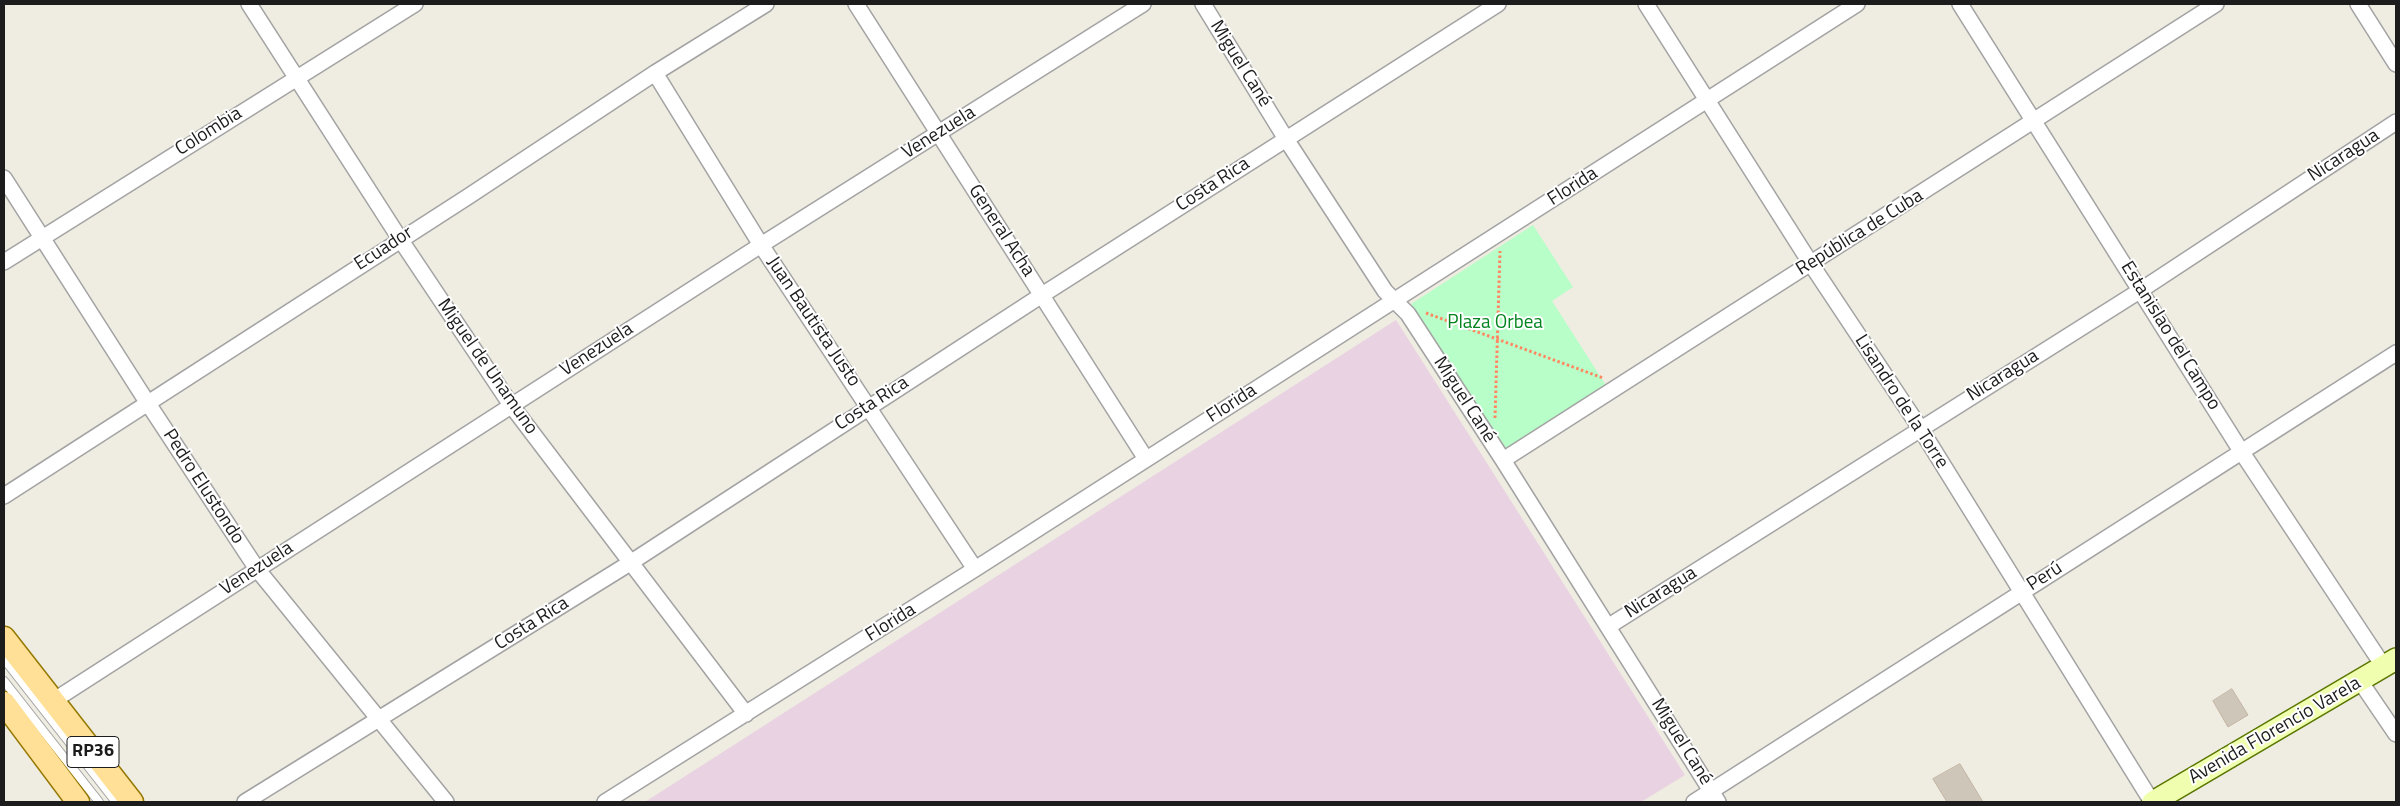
<!DOCTYPE html>
<meta charset="utf-8">
<style>
body{margin:0}
#map{position:relative;width:2400px;height:806px;overflow:hidden;background:#efece1;font-family:"Titillium Web",sans-serif}
canvas{display:block}
.frame{position:absolute;inset:0;border:5px solid #1c1c1c;pointer-events:none}
</style>
<div id="map">
<canvas width="2400" height="806"></canvas>
<div class="frame"></div>
</div>
<script>
const ctx = document.querySelector('canvas').getContext('2d');
ctx.lineJoin = 'round';
function fill(path, color) { ctx.fillStyle = color; ctx.fill(path, 'evenodd'); }
function trace(path, color, width, dash) { ctx.strokeStyle = color; ctx.lineWidth = width; ctx.lineCap = dash ? 'butt' : 'round'; ctx.setLineDash(dash || []); ctx.stroke(path); }
function drawText(font, color, halo, rows, align = 'center') {
  ctx.font = font + ' "Titillium Web",sans-serif'; ctx.lineWidth = 4; ctx.setLineDash([]); ctx.textBaseline = 'middle'; ctx.strokeStyle = halo; ctx.fillStyle = color; for (const [text, x, y, turn = 0] of rows) {
    ctx.save(); ctx.translate(x, y); ctx.rotate((+turn || 0) * Math.PI / 180); ctx.textAlign = isNaN(turn) ? turn : align; if (halo) ctx.strokeText(text, 0, 0); ctx.fillText(text, 0, 0); ctx.restore();
  }
}
fill(new Path2D(`
 M1396 320 1685 775 1641 802H645Z`), '#e9d2e1');
fill(new Path2D(`
 M1533 225 1573 287 1552 301 1609 390 1507 450 1411 304Z`), '#b8fec8');
const building = new Path2D(`
 M2232 689 2248 715 2228 727 2213 701Z
 M1960 764 1983 802H1947L1933 779Z`);
fill(building, '#cfc6ba');
trace(building, '#c2b4a2', 1);
const service = new Path2D(`
 M4 659 116 802
 M4 681 99 802`);
const minor = new Path2D(`
 M249 4 400 239 511 405 746 714
 M856 4 1146 459
 M1203 4 1286 139 1385 291 1408 314 1503 460 1718 802
 M1646 4 1811 264 1920 428 2152 802
 M1960 4 2241 451 2384 667
 M2358 4 2396 64
 M655 73 761 245 975 569
 M4 178 147 402 257 569 446 802
 M4 262 415 4
 M1503 460 2216 4
 M4 496 469 196 655 73 766 4
 M1609 626 2141 290 2396 122
 M2360 681 2396 734
 M53 701 761 245 1143 4
 M245 802 630 563 1042 295 1498 4
 M605 802 975 569 1857 4
 M1694 802 2396 353`);
const secondary = new Path2D(`
 M2153 802 2396 659`);
const primary = new Path2D(`
 M4 638 132 802
 M4 703 78 802`);
trace(service, '#a3a3a3', 10);
trace(minor, '#a3a3a3', 18);
trace(secondary, '#5a7700', 24);
trace(primary, '#957800', 25);
trace(new Path2D(`
 M1426 313 1603 378
 M1495 418 1500 251`), '#ff8762', 3, [2.5, 2.5]);
trace(service, '#fff', 8);
trace(minor, '#fff', 15);
trace(secondary, '#f0ffaf', 21);
trace(primary, '#ffe096', 22);
for (const [x, y, w] of [
 [93,752,52]
]) { const box = new Path2D(); box.roundRect(x - w / 2, y - 15.5, w, 31, 4); ctx.fillStyle = '#fff'; ctx.fill(box); trace(box, '#1c1c1c', 1); }
drawText('bold 18px', '#1c1c1c', null, [
 ["RP36",93,752]
]);
drawText('19px', '#1c1c1c', '#fff', [
 ["Miguel Cané",1240,64,58],
 ["Colombia",209,132,-32],
 ["Venezuela",939,133,-32],
 ["Nicaragua",2344,156,-33],
 ["Costa Rica",1213,185,-33],
 ["Florida",1573,187,-33],
 ["General Acha",1001,231,57],
 ["República de Cuba",1860,233,-32],
 ["Ecuador",384,249,-33],
 ["Juan Bautista Justo",813,322,56],
 ["Estanislao del Campo",2170,336,58],
 ["Venezuela",597,350,-33],
 ["Miguel de Unamuno",487,367,55],
 ["Nicaragua",2003,376,-32],
 ["Miguel Cané",1464,400,57],
 ["Lisandro de la Torre",1901,402,57],
 ["Costa Rica",872,404,-33],
 ["Florida",1232,404,-33],
 ["Pedro Elustondo",203,487,57],
 ["Venezuela",257,569,-33],
 ["Perú",2045,577,-33],
 ["Nicaragua",1661,593,-32],
 ["Florida",891,623,-32],
 ["Costa Rica",532,624,-32],
 ["Avenida Florencio Varela",2275,731,-30],
 ["Miguel Cané",1681,742,58]
]);
drawText('19px', '#01841e', '#fff', [
 ["Plaza Orbea",1495,323]
]);
</script>
